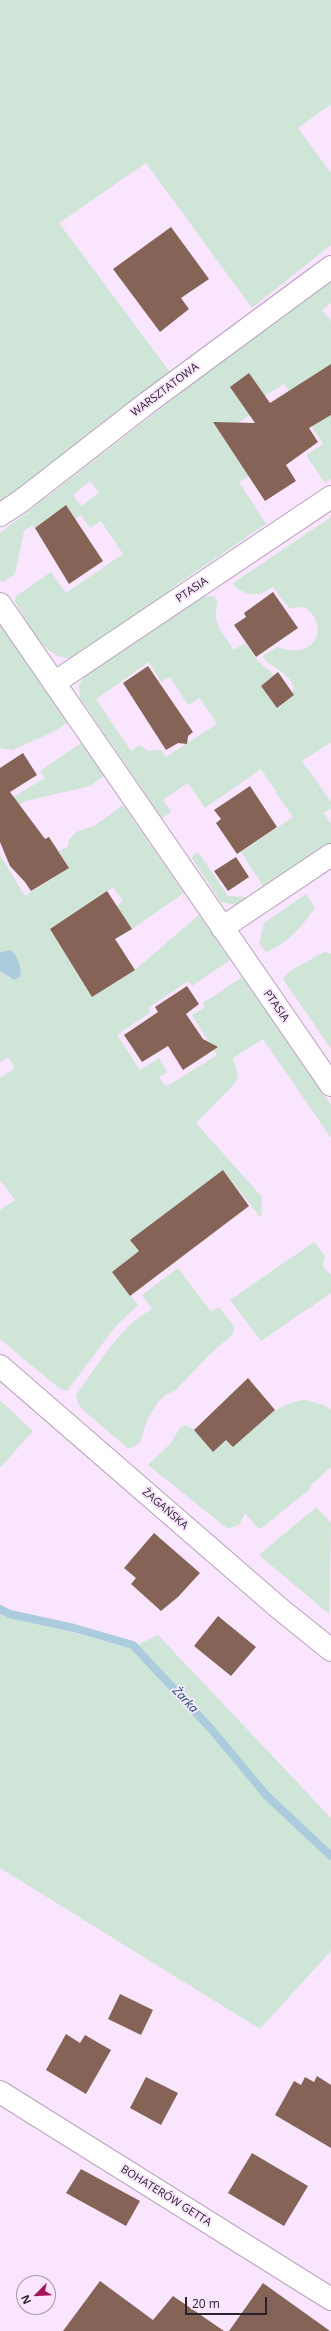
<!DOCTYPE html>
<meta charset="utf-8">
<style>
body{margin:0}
#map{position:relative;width:331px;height:2331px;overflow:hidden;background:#f9e5fd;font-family:"Open Sans",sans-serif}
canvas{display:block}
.north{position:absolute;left:16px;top:2275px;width:40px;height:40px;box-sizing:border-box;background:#f9e5fd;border:1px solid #a797aa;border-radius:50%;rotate:246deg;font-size:11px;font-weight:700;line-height:16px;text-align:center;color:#2b222d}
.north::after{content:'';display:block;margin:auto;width:14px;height:18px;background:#a51555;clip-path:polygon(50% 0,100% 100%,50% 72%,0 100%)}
.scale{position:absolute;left:185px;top:2297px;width:82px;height:18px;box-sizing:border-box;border:2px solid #2b222d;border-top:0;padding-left:5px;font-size:12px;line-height:14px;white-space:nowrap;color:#2b222d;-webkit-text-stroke:3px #f9e5fd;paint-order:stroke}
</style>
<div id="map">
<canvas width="331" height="2331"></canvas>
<div class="north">N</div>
<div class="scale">20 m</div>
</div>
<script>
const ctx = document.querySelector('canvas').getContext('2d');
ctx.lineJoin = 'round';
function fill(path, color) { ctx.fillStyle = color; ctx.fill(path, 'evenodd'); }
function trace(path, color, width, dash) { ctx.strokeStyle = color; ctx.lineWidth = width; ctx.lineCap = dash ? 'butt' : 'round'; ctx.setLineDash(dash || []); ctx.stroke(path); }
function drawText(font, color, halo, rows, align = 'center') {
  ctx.font = font + ' "Open Sans",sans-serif'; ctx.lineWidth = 4; ctx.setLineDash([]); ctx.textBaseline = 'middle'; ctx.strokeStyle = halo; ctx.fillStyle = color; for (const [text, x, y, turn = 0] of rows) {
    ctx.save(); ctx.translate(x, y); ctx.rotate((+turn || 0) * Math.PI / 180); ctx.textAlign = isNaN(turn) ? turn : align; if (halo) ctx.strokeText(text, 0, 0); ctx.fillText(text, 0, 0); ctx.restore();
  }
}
fill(new Path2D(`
 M0 0H331V104L298 128 331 173V245L252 308 146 163 59 223 170 372 18 494 0 505Z
 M331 277V303L322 310 331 321V364L325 369 297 403 284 384 263 397 268 403 221 434 249 476 239 482 266 524 172 588 177 594 72 658C43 660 28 622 15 602L16 596 51 572 66 593 123 554 101 521 90 528 81 515 70 522 61 509 35 528 32 525 24 531 15 574 3 582 0 580V533ZM90 481 99 493 81 506 73 495Z
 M317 393 331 415V479L325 483 306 455 323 444 298 406Z
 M331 517V742L302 761 331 802V808L324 813 331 824V846L237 905 221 902 191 857 198 852 228 896 247 897 263 886 241 852 293 817 275 792 276 791 261 769 205 808 188 783 163 800 171 812 162 818 80 698 79 686 85 674 173 614 202 597 214 596 218 602C211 623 223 633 234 650L245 643 258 661 274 675 261 686 278 708 294 695 292 692 294 688C292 676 274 668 265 660L263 656 277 647C317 662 331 624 304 607L289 608 273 587C258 598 245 596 232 584ZM149 662 161 682 170 677 188 705 200 698 217 724 166 757 161 750 149 751 139 745 131 751 96 699Z
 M0 624 67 723 53 732 12 750 0 748Z
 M81 743 104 776 90 786 26 801 0 818V805L45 778 40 771Z
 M123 805 184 893 132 929 117 906 123 901 113 887 50 929 92 997 135 970 199 915 230 960 192 986 188 981 148 1008 151 1012 117 1035 140 1070 159 1058 167 1072 159 1077 166 1087 217 1055 192 1015 205 1007 203 1003 242 977 331 1105V1138L263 1039 233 1058 238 1076 235 1083 196 1123 262 1197 261 1218 223 1170 131 1240 139 1251 112 1272 138 1305 115 1327 67 1391 60 1389 0 1339V1210L15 1200 0 1180V1078L15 1068 8 1057 0 1062V971L9 978 20 977 21 973 13 951 0 952V855L25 896 69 868 59 851 68 846 69 840 76 832 94 826Z
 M306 894 315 908C301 927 288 944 266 952L259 943 264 923Z
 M326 951 329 954 331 953V1049L283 979 290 971Z
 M314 1242 325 1256 323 1266 331 1275V1293L261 1341 230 1300Z
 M178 1268 211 1312 219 1307 234 1326 233 1334 209 1355 176 1390 165 1395 158 1402 147 1420 140 1443 129 1449 83 1410 78 1403 76 1395C98 1366 119 1326 152 1309L142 1295Z
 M0 1400 33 1431 0 1468Z
 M305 1400 324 1405 331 1410V1467L310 1486 311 1488 262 1528H258L245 1513 239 1525 228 1529 148 1465 170 1444 180 1428 186 1425 194 1430 213 1452 226 1440 233 1447C255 1427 275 1403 305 1400Z
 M316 1507 331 1523 329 1614 259 1555Z
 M0 1613 131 1648 158 1635 331 1818V1951L260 2029 0 1868Z`), '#cfe5d7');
fill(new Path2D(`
 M11 950C17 955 23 969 20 977L14 980 0 971V952Z`), '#abccdd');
trace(new Path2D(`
 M0 1609 10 1614 74 1628 133 1645 212 1730 267 1796 331 1856`), '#abccdd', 8);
fill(new Path2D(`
 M171 227 209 279 181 298 189 309 160 332 113 269Z
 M331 364V415L309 428 318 442 286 465 296 481 265 501 213 422 255 423 230 387 249 373 270 403Z
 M66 505 103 561 69 584 35 528Z
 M273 592 298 628 256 657 234 625 246 617 244 613Z
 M148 666 193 732 188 736 187 744 178 743 166 750 123 683Z
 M278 672 294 695 277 708 261 686Z
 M23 753 37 775 10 792 45 839 49 837 69 868 31 891 25 882 10 866 0 842V768Z
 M250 786 277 827 237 854 216 823 221 819 214 810Z
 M236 857 249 877 228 891 214 871Z
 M107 891 132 929 115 939 135 970 92 997 50 929Z
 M187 986 199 1004 186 1014 203 1039 218 1047 183 1070 168 1046 142 1062 124 1035 158 1012 155 1007Z
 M223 1170 249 1206 130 1296 112 1272 139 1251 130 1240Z
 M248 1378 275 1410 233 1447 226 1440 213 1452 194 1430Z
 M154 1533 200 1573 178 1597 161 1611 131 1584 136 1578 124 1568Z
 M218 1616 256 1647 231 1676 194 1646Z
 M120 1994 153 2010 141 2035 108 2019Z
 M66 2034 80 2043 85 2035 111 2050 86 2094 46 2070Z
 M317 2076 331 2085V2148L275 2115 294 2081 301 2085 305 2077 314 2082Z
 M146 2077 178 2093 161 2125 130 2108Z
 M252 2153 308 2186 284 2226 228 2193Z
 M81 2169 140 2201 126 2226 66 2193Z
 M100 2281 153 2320 173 2296 224 2331H63Z
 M263 2283 330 2331H229Z`), '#856457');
const street = new Path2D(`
 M0 515 21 501 147 403 331 267
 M0 604 331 1085
 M54 683 331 497
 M222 928 331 855`);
const secondary = new Path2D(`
 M0 1366 279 1608 331 1650
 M0 2092 331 2299`);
trace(street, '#b8a1bd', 24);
trace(secondary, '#b8a1bd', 24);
trace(street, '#fff', 22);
trace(secondary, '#fff', 22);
drawText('11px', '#2b222d', '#f9e5fd', [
 ["WARSZTATOWA",165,390,-37],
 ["PTASIA",192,590,-34],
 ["PTASIA",276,1006,55],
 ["ŻAGAŃSKA",165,1509,41],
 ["BOHATERÓW GETTA",166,2196,32]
]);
drawText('italic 12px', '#084962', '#f9e5fd', [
 ["Żarka",185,1700,47]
]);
</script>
